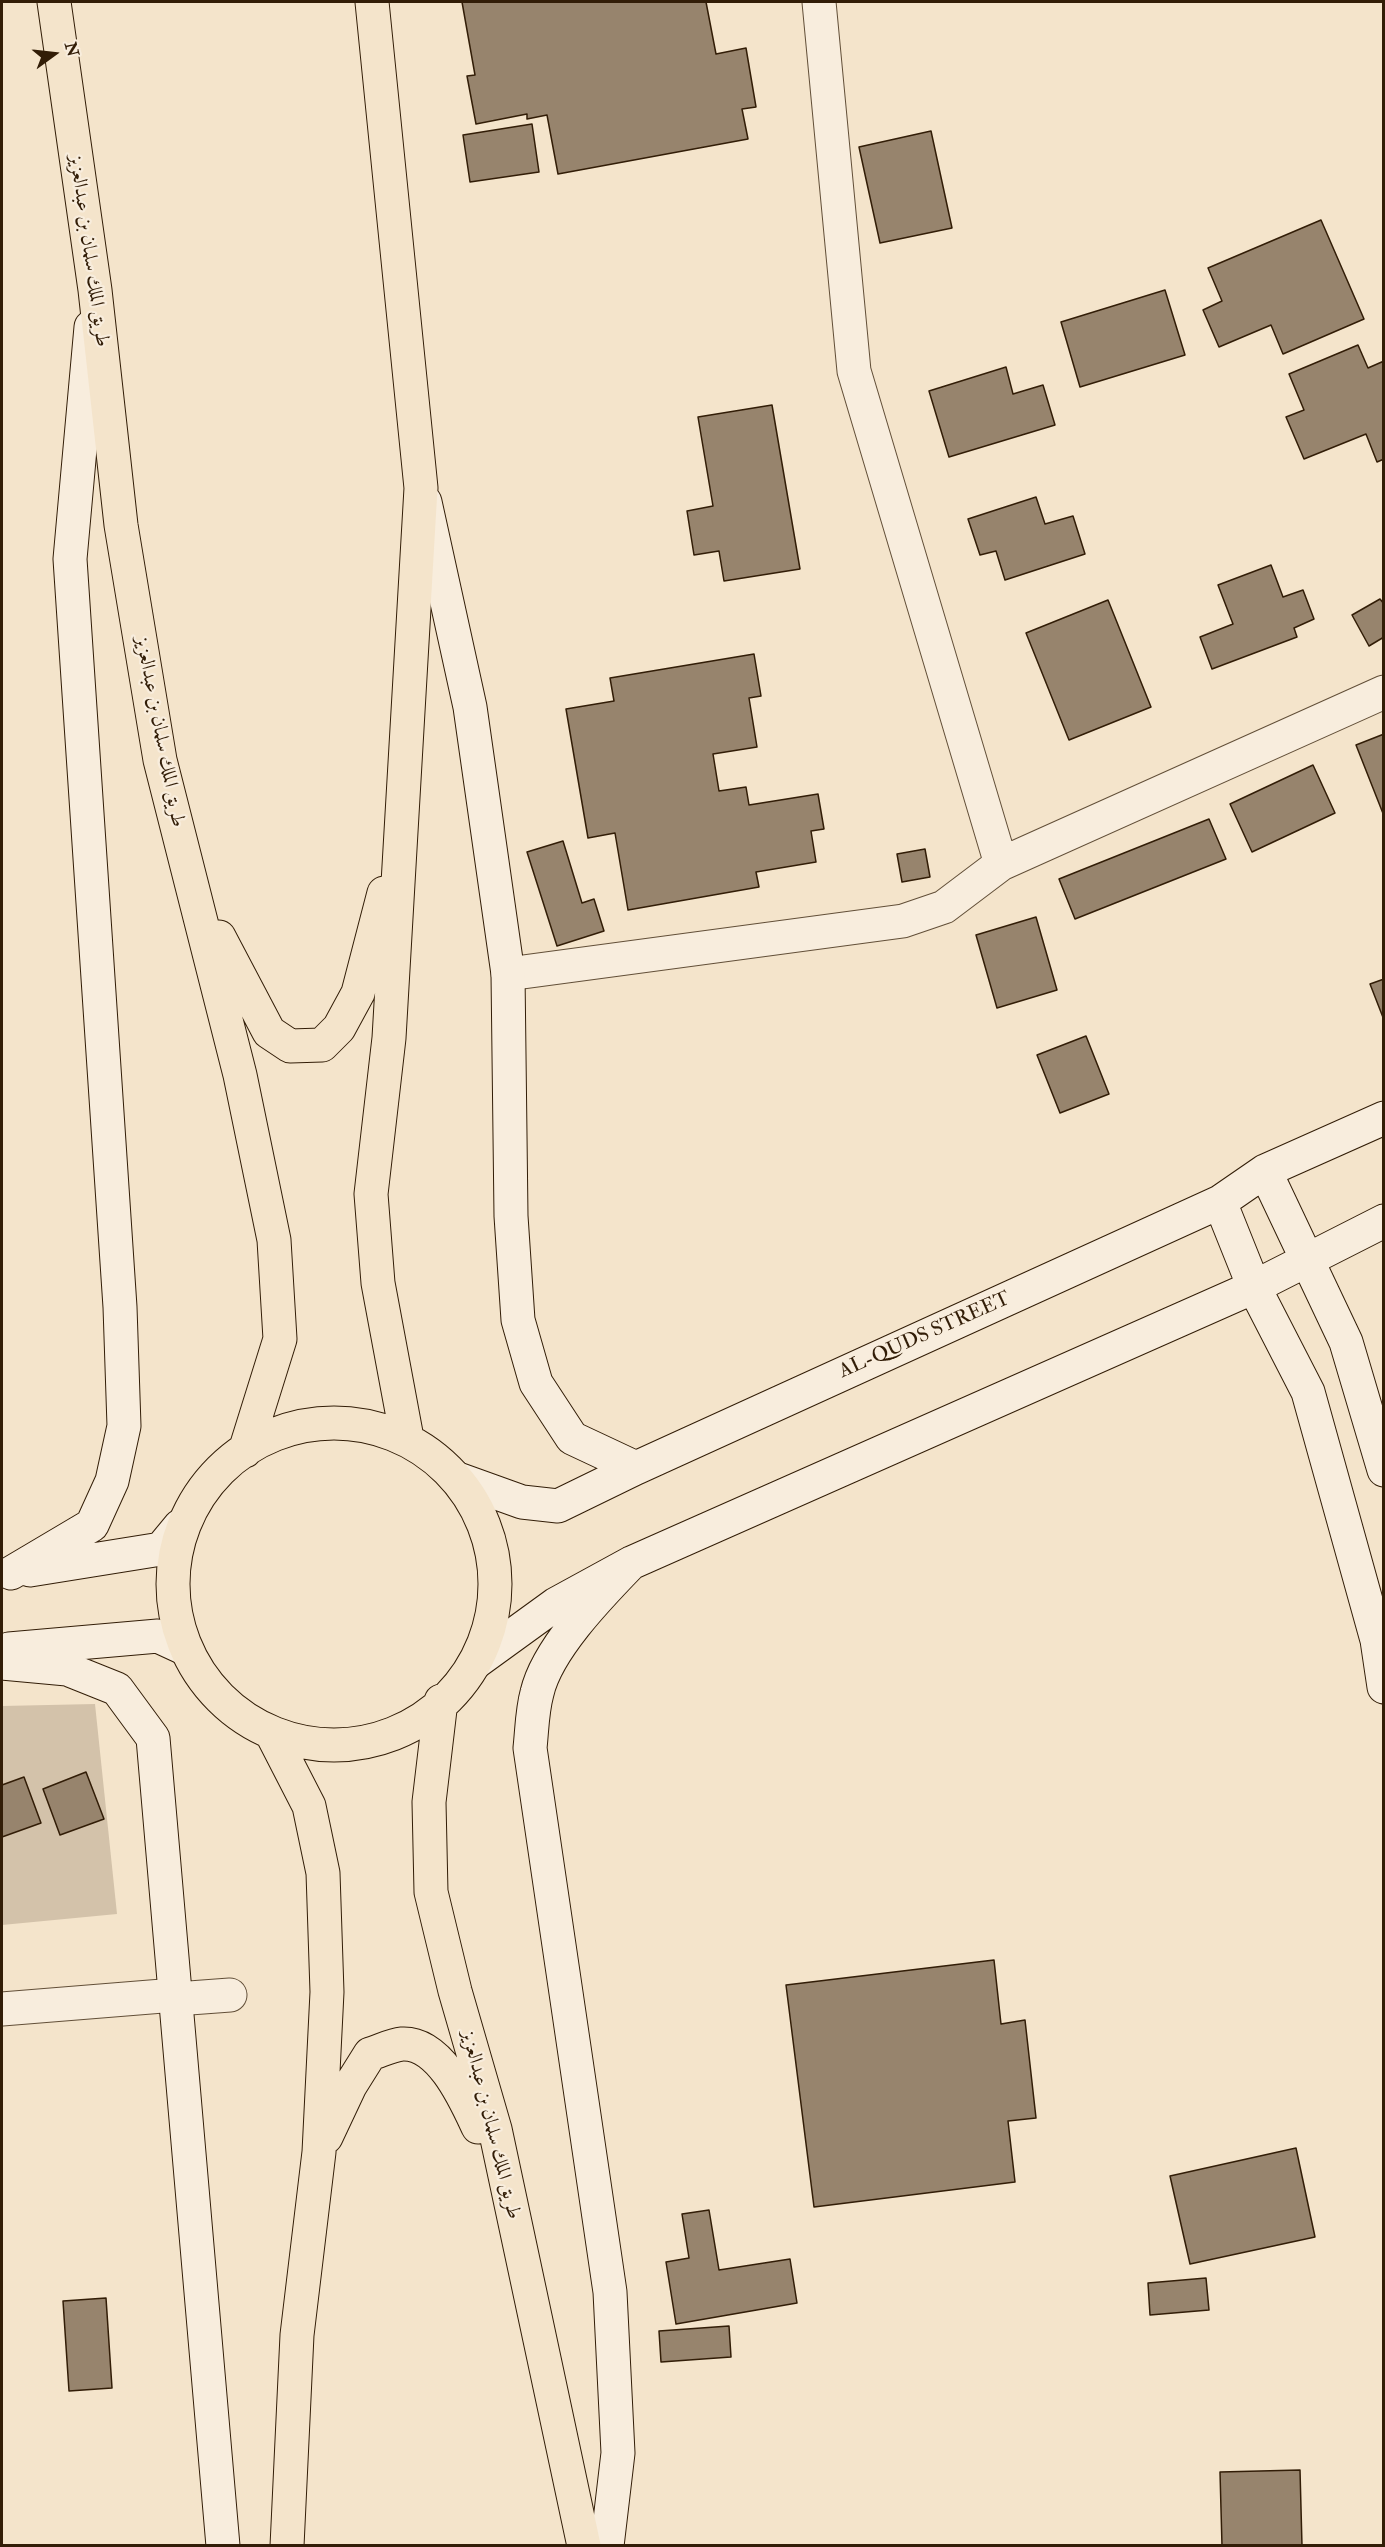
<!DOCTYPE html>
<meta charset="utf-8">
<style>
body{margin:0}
#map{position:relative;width:1385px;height:2547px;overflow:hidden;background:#f4e4cb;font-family:"IM FELL Double Pica",serif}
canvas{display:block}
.frame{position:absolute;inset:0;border:3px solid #321d07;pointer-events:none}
.north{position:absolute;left:24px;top:24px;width:60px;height:60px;-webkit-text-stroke:4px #f8eddd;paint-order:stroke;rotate:75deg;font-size:16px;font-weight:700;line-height:24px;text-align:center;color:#321d07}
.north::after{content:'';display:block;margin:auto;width:21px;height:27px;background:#321d07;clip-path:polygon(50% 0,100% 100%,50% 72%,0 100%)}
</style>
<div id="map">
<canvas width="1385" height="2547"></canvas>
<div class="frame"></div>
<div class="north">N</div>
</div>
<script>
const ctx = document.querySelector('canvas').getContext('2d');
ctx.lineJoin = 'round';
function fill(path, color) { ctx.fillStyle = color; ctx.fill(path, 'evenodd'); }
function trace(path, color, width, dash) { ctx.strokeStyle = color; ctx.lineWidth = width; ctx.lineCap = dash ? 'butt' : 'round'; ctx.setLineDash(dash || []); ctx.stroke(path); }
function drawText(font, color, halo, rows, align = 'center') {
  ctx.font = font + ' "IM FELL Double Pica",Amiri,serif'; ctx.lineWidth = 4.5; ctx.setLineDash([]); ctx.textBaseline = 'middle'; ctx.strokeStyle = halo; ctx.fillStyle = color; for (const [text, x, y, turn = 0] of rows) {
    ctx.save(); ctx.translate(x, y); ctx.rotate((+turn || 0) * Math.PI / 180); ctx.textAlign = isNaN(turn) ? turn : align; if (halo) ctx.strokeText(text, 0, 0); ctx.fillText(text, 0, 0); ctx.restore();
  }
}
fill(new Path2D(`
 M95 1704 117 1914 2 1925V1706Z`), '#d3c2aa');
const building = new Path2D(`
 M462 2H706L716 54 746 48 756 107 742 109 748 139 558 174 547 115 527 119V114L476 124 467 76 475 75Z
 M532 124 539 172 470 182 463 135Z
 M931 131 952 228 880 243 859 147Z
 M1321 220 1364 319 1283 354 1271 325 1219 347 1203 310 1222 301 1208 268Z
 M1165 290 1185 355 1080 387 1061 322Z
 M1358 345 1368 368 1384 361V459L1377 462 1366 434 1304 459 1286 417 1304 410 1289 374Z
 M1006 367 1013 394 1043 385 1055 425 949 457 929 391Z
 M772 405 800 569 724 581 719 551 694 555 687 511 713 506 698 417Z
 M1036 497 1045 524 1073 516 1085 554 1005 580 996 551 980 555 968 519Z
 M1271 565 1283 597 1303 590 1314 619 1294 628 1297 637 1212 669 1200 637 1233 624 1218 585Z
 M1380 599 1384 604V637L1369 646 1352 615Z
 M1108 600 1151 707 1069 740 1026 633Z
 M754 654 761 696 749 698 757 747 713 754 719 791 746 787 749 805 818 794 824 829 811 831 816 862 756 872 759 887 628 910 615 833 588 838 566 709 614 701 610 678Z
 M1384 734V816L1356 745Z
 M1313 765 1335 813 1252 852 1230 804Z
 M1209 819 1226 859 1075 919 1059 879Z
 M563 841 582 903 594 899 604 931 557 946 527 852Z
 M925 849 930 877 902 882 897 854Z
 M1036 917 1057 990 997 1008 976 935Z
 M1384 979V1020L1370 984Z
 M1086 1036 1109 1094 1060 1113 1037 1055Z
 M86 1772 104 1819 60 1835 43 1789Z
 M24 1777 41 1823 2 1837V1785Z
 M994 1960 1001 2024 1025 2020 1036 2118 1008 2121 1015 2182 814 2207 786 1985Z
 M1296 2148 1315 2237 1190 2264 1170 2176Z
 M709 2210 719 2270 790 2259 797 2303 676 2324 666 2262 689 2258 682 2214Z
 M1206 2278 1209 2310 1150 2315 1148 2283Z
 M106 2298 112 2388 69 2391 63 2301Z
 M729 2326 731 2357 661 2362 659 2331Z
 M1300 2470 1302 2546H1222L1220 2472Z`);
fill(building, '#97846d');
trace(building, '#321d07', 1.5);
const street = new Path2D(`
 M819 2 854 371 1001 864
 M508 974 903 921 944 907 1001 864 1384 692
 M176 1999 230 1995
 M2 2009 175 1995`);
const secondary = new Path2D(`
 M425 502 470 707 508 974 511 1216 518 1320 536 1383 572 1438 636 1468
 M1265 1171 1346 1342 1384 1470
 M1220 1202 1254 1287 1308 1392 1377 1640 1384 1687
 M458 1479 522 1502 558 1506 636 1468 1220 1202 1265 1171 1384 1118
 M30 1570 161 1549 180 1526
 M11 1573 92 1525 112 1481 124 1426 120 1307 70 559 91 327
 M9 1649 158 1636 184 1648
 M476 1662 556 1604 631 1563 1254 1287 1384 1221
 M2 1663 67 1669 117 1689 153 1738 223 2546
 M607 2546 618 2453 610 2292 530 1748C532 1730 532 1711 537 1693 547 1649 600 1595 631 1563`);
const primary = new Path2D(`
 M54 2 95 290 121 525 160 760 240 1075 274 1240 280 1339 245 1451
 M372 2 421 488 389 1038 371 1194 378 1283 406 1433
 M219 937 269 1032 290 1046 322 1045 339 1028 358 993 384 893
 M173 1584a161 161 0 1 1 322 0a161 161 0 1 1-322 0Z
 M441 1701 429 1802 431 1892 455 1991 495 2129 584 2546
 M273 1736 309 1806 323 1873 327 1992 319 2152 297 2335 287 2546
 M326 2137 350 2086 370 2054C380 2051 392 2045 402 2044 440 2042 465 2099 478 2127`);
trace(street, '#624f38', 35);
trace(secondary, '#321d07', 35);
trace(primary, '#321d07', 35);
trace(street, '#f8eddd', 33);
trace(secondary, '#f8eddd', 33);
trace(primary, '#f4e4cb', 33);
drawText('20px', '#321d07', '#f8eddd', [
 ["طريق الملك سلمان بن عبدالعزيز",88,251,82],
 ["طريق الملك سلمان بن عبدالعزيز",159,732,79],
 ["AL-QUDS STREET",925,1336,-24],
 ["طريق الملك سلمان بن عبدالعزيز",490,2125,76]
]);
</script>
